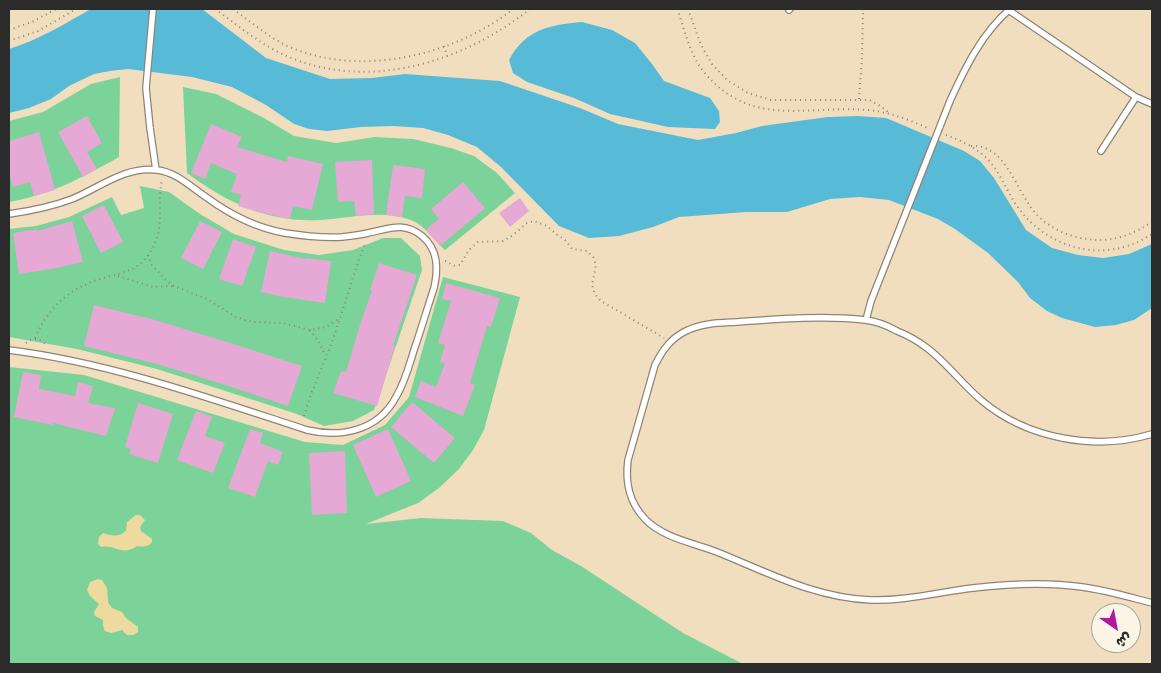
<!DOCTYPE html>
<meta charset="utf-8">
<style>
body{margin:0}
#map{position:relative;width:1161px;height:673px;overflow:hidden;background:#f1debe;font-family:"Comic Neue","Playpen Sans Arabic",sans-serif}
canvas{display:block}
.frame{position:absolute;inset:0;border:10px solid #2b2b2b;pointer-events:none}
.north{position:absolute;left:1091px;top:603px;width:50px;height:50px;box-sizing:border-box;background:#fcf5e5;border:1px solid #a8a49b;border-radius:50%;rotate:147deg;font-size:14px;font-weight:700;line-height:20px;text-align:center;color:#2b2b2b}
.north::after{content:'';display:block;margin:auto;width:18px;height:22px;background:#b5179e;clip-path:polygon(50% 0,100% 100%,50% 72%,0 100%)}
</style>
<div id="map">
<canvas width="1161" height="673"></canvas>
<div class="frame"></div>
<div class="north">ش</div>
</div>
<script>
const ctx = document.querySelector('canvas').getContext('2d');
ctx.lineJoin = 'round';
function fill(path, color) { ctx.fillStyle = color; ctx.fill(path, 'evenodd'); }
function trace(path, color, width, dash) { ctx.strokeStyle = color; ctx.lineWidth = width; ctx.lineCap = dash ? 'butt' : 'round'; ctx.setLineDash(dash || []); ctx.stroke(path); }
fill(new Path2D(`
 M120 77 119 157C81 178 53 194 9 202V121L43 112 91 84Z
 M183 87 216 94 264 118 294 136 336 143 375 137 413 139 451 148 474 156 497 173 515 193 445 250C433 240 426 226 411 220 381 209 351 218 320 220 270 223 227 203 187 173Z
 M140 186 169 192 200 214 234 234 284 250 319 255 353 250 383 238H401L420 256 422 270 374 410 353 421 324 426 297 414 157 369 77 349 9 337V229L36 226 69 217 112 197 121 215 144 208Z
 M443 277 520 297 484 430 473 450 459 469 439 488 418 503 366 524 421 518 503 521 531 533 552 550 581 566 683 633 743 664H9V367L84 375 305 442 343 445 385 425 409 397Z`), '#7bd399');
fill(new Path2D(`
 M136 515H140L145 520 140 527 141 531 152 539V542C148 547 144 547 137 546 121 557 116 544 101 547L98 544 99 537 103 533C111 536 119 537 126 531L127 522Z
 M98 579 102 580 107 588 108 602 112 608 122 612 126 618 138 627V632L133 635H127L122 630 111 633 105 631 103 626V620L95 616 94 612 99 604 90 596 87 590 90 582Z`), '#eeda9e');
fill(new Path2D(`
 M91 9H202L266 58 330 79 372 78 405 74 500 81 580 108 618 124 698 140 736 133 762 126 828 117 858 116 886 118 964 151 980 161 994 178 1026 230 1052 248 1078 255 1103 258 1129 254 1152 244V308L1134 320 1116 325 1095 327 1062 318 1047 311 1030 298 1018 282 988 253 955 229 938 219 889 200 860 197 830 199 787 212H746L679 217 653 227 619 236 589 238 559 226 501 167 477 147 448 135 423 128 393 126 361 127 327 131 309 129 294 124 266 105 232 87 192 77 128 69 110 71 94 74 69 86 51 99 29 108 9 113V49C39 40 64 24 91 9Z
 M582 22 612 30 635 43 652 64 664 81 710 98 719 111 720 122 715 129 668 127 610 114 574 98 527 82 513 73 509 60C526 29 549 25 582 22Z`), '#57bad6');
fill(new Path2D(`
 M87 116 102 143 87 152 97 169 83 177 58 132Z
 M211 124 242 137 237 147 287 162 288 156 323 164 312 210 293 206 290 219 258 212 238 206 241 195 231 192 237 174 211 163 205 179 191 173Z
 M39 132 55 190 34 196 30 182 13 187 9 172V141Z
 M372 160 374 214 356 216 354 201 338 202 335 162Z
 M393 165 425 169 422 198 405 196 402 217 386 215Z
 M463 182 485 208 440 246 426 230 439 219 431 209Z
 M520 198 529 211 510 227 499 213Z
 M104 205 123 242 101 253 82 216Z
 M72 221 83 262 57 268 19 274 13 233 37 229V231Z
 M200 221 222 232 203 269 181 258Z
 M233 239 256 247 242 286 219 279Z
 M270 251 306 259V258L331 261 325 303 284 297 261 292Z
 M379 263 417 275 393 346H395L377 406 333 393 341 371 346 372 360 325 372 290H370Z
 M446 283 500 298 491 327 487 326 470 383 475 385 463 416 415 397 421 381 436 387 445 363 440 362 445 345 438 343 451 301 442 299Z
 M94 305 155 320 227 342 302 366 288 406 229 386 157 364 84 346Z
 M23 372 41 375 39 389 75 396 78 382 93 386 88 403 115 408 106 436 53 423V425L14 417Z
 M412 402 455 438 434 463 391 427Z
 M138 403 173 414 158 463 129 454 131 449 125 447Z
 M196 411 212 417 205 436 225 443 213 473 177 460Z
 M250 429 263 433 260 443 283 452 278 465 268 461 255 497 228 488Z
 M388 429 411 481 376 497 353 445Z
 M345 451 347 513 312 515 309 453Z`), '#e6a8d4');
const lane = new Path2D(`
 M153 9 146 88 150 128 156 170
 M1007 9 1136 97 1152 104
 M789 10 790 9
 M950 101C965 68 982 33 1010 9
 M1101 151 1136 97
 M9 214C30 211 51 207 72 199 99 188 125 166 157 170 176 172 191 187 206 197 229 214 257 228 285 233 304 236 323 238 342 237 351 236 360 235 368 233 389 229 403 221 422 236 439 250 438 270 434 288 427 309 421 330 414 350 409 366 405 382 396 397 378 431 341 438 307 430 209 398 111 363 9 350
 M866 320 871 301
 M1152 434C1095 451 1027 439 981 400 962 384 947 363 927 348 918 341 907 335 897 331 888 326 875 321 865 320 826 315 776 319 736 322 720 323 703 323 688 330 672 337 663 349 655 365L628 460C625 483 629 502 645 519 663 538 694 543 717 552 767 572 815 598 871 600 905 601 939 592 973 588 1008 584 1047 582 1082 587 1106 590 1129 597 1152 603`);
trace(lane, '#8e8474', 8);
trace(new Path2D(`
 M215 9C236 24 255 40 278 52 362 94 461 64 530 9
 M233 9C250 21 265 34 283 44 355 79 453 57 513 9
 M677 9C685 29 689 54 704 72 751 129 806 105 868 110 889 112 910 120 930 129
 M688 9 701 45 712 64 727 80 748 93 771 100H870L882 107 890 114
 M9 30 34 21 56 9
 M9 41 38 31 76 9
 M444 46 447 56
 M859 99 862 58 863 9
 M946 135C959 140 973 146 983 155 999 168 1005 189 1017 206 1048 250 1106 265 1152 234
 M971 146C1008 144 1016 195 1039 217 1052 229 1069 237 1087 239 1111 243 1132 235 1152 222
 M148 255 152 265 166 280 174 286 207 299 236 317 245 320 255 322 283 323 310 330 326 327 340 318
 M445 261 455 266 460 265 469 250 478 242 503 241 513 235 527 223 534 221 547 226 556 234 565 240 572 249 587 251 594 258C600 276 583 283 601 301L664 338
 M118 276 153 287 174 286
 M310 330 319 342 325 355
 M35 338C46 312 63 294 89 283 117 271 140 277 155 243 164 223 157 201 162 180
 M26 343C33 336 43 339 47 347
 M304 416C312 387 326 361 335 333 346 303 353 272 366 242`), '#8e8474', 2, [1, 4]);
trace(lane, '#fff', 5.5);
const laneBridge = new Path2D(`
 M871 301 950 101`);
trace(laneBridge, '#8e8474', 8, []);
trace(laneBridge, '#fff', 5.5);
</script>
